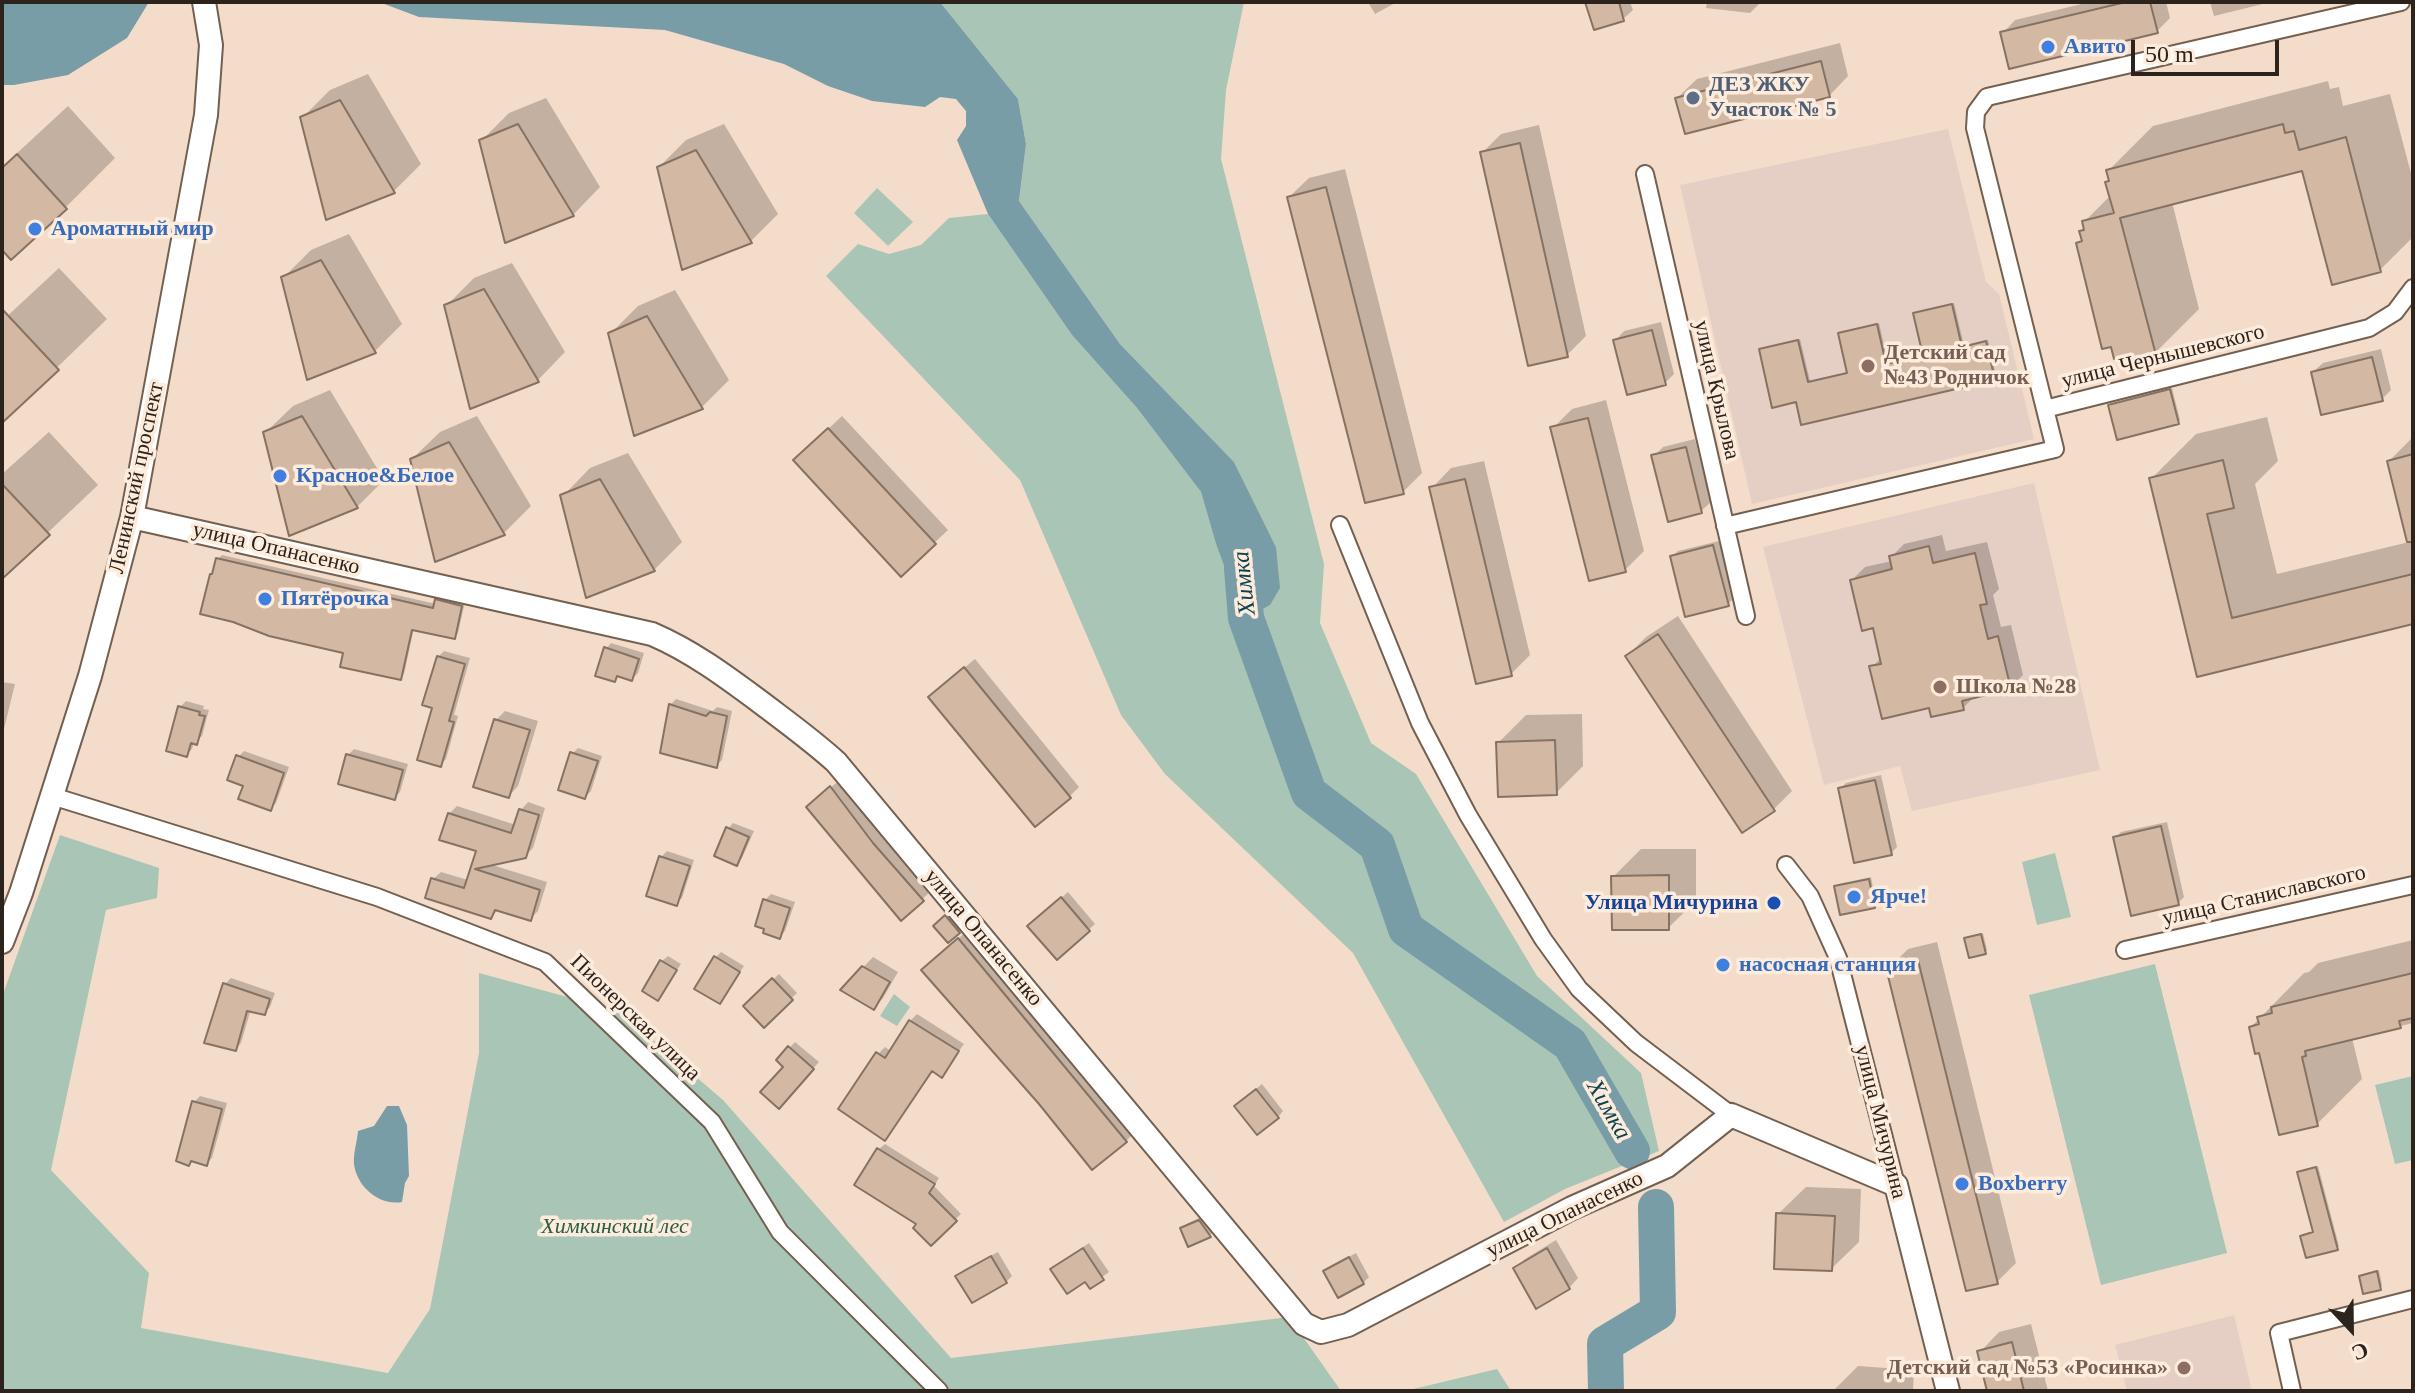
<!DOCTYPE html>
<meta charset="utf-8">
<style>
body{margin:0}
#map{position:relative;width:2415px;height:1393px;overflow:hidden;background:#f4dcca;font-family:"Times New Roman",serif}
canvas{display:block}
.frame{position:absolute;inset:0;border:4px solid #2c231d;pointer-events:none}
.north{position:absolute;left:2311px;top:1289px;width:80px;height:80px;-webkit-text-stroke:6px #fdebdc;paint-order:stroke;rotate:158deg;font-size:22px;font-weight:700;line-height:32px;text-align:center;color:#2c231d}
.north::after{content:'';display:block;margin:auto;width:28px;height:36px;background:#2c231d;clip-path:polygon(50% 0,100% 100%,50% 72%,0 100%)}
.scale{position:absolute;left:2131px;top:40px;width:148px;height:36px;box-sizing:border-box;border:4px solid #2c231d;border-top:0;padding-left:10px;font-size:24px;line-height:28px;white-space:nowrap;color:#2c231d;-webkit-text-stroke:6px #fdebdc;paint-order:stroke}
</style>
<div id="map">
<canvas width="2415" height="1393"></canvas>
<div class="frame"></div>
<div class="north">С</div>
<div class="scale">50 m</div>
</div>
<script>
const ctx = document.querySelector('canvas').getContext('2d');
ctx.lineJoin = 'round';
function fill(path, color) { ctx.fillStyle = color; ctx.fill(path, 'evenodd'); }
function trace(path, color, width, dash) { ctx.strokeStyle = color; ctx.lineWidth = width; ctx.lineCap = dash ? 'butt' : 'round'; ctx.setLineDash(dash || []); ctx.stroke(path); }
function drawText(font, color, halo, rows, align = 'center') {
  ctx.font = font + ' "Times New Roman",serif'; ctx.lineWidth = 7; ctx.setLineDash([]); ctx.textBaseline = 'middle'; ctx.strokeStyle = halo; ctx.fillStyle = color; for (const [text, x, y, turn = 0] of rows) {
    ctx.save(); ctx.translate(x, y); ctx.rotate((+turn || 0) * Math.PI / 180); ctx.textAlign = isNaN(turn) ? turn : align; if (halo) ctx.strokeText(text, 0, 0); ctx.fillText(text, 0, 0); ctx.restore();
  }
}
fill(new Path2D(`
 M1948 129 1986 282 1999 294 2034 439 1752 504 1680 185Z
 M2034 483 2100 770 1912 811 1900 766 1824 785 1763 547Z
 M2234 1315 2252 1391H2127L2115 1345Z`), '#e5cec4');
fill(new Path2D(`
 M940 2H1244L1226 90 1221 159 1324 564 1320 623 1371 743 1416 774 1537 976 1641 1073 1659 1151 1565 1189 1504 1222 1353 953 1165 774 1121 715 1020 480 826 276 858 244 889 254 921 245 949 218 988 214 1072 335 1137 408 1201 492 1216 544 1245 617 1270 605 1276 547 1234 462 1120 344 1019 201 1026 144 1018 99Z
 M877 188 913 222 888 246 854 213Z
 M60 835 159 868 157 898 106 910 51 1170 149 1273 141 1328 388 1373 430 1309 479 1053V973L619 1011 723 1100 951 1358 1289 1317 1341 1391H2V997Z
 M2055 853 2071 917 2037 925 2022 862Z
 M2155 964 2227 1253 2101 1285 2029 995Z
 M894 994 910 1007 897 1026 880 1016Z
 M2413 1076V1160L2395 1164 2375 1085Z
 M1497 1369 1511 1391H1405Z`), '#a8c5b6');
fill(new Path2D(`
 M2 2H149L127 38 68 75 14 85H2Z
 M379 2H940L1018 99 1026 144 1019 201 1120 344 1234 462 1276 547 1280 588 1270 605 1246 618 1238 603 1216 544 1201 492 1137 408 1072 335 988 214 957 140 966 126V111L956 99 940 97 925 107 872 101 828 86 784 64 665 30 419 17Z
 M387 1106H399L407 1125 409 1176 405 1183 402 1202C379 1206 357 1187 354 1164 353 1154 357 1142 358 1131L374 1126Z`), '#799da7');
fill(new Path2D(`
 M1368 2H1397L1375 14Z
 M1587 2H1630L1633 10 1623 19Z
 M1707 2H1761L1750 13 1706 8Z
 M2090 2H2166L2170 18 2157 31 2003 33 2015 20Z
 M2210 2H2271L2214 16Z
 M1840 43 1848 76 1829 96 1677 98 1697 79Z
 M368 74 421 164 394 191 327 217 303 117 330 90Z
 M2328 81 2330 89 2339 87 2343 106 2390 94 2413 181V237L2380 270 2303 168 2172 202 2199 309 2155 353 2078 243 2083 238 2081 231 2086 227 2084 222 2111 195 2108 182 2110 180 2108 171 2153 126Z
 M546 98 600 187 573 215 481 141 509 113Z
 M68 106 115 158 66 207 11 257 2 247V167Z
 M724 124 778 214 751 241 659 167 686 140Z
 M1539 125 1586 336 1567 355 1482 153 1501 134Z
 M1345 169 1422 473 1403 492 1289 197 1309 178Z
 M349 234 402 324 375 351 308 377 284 277 311 250Z
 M512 263 565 352 538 380 471 406 446 306 474 278Z
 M59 268 107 319 3 420 2 321Z
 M675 290 729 380 702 407 610 334 638 306Z
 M1954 303 1964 346 1988 340 1996 376 1994 378 1797 400 1761 349 1800 339 1810 381 1849 372 1840 334 1879 323 1888 363 1924 355 1915 314Z
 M1661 322 1674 374 1665 383 1615 341 1624 331Z
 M2381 349 2391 390 2382 399 2313 372 2323 363Z
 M2172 388 2180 420 2178 423 2110 405Z
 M330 390 384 480 357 507 265 433 293 406Z
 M1606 400 1644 551 1625 570 1553 428 1572 409Z
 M477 416 531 506 504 533 412 459 440 432Z
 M842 416 948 530 901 574 808 448Z
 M2267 417 2278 461 2255 484 2277 574 2409 542 2389 461 2413 437V622L2199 675 2151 479 2196 434Z
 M49 432 98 485 2 576V474Z
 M1695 439 1711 502 1701 511 1654 456 1663 447Z
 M628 453 682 542 654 570 587 596 563 496 590 468Z
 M1484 461 1530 655 1511 674 1432 488 1451 468Z
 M1942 535 1946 551 1987 542 1999 589 1993 595 2001 627 2011 625 2023 675 2010 688 1975 696 1963 708 1931 706 1872 667 1882 657 1874 626 1852 580 1865 567 1892 561 1891 557 1904 544Z
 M1719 541 1734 598 1728 604 1672 557 1678 551Z
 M222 555 436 604 440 597 465 602 458 633 454 637 414 628 404 674 400 678 345 652 215 571 218 559Z
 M1678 616 1792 791 1773 810 1627 656 1646 637Z
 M611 643 644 653 638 673 632 679 619 675 614 680 606 649Z
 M444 651 470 658 454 715 458 716 446 759 440 765 434 707 438 657Z
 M975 659 1079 787 1070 796 940 688Z
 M2 682 15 684 2 737Z
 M676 699 713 711 717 707 732 711 722 760 716 766 670 705Z
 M186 701 204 706 203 709 209 710 202 736 194 742 192 749 187 754 180 707Z
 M505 711 538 721 518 786 509 796 496 720Z
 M1582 714 1583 766 1556 793 1498 743 1526 715Z
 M578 748 602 756 591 791 585 797 572 754Z
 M354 749 408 764 400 792 394 798 348 755Z
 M244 751 289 767 276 803 270 809 246 785 238 757Z
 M1881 775 1897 847 1891 853 1840 789 1846 783Z
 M841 779 932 890 901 919 818 798Z
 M528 802 545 808 533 848 525 856 489 864 547 882 538 911 530 919 499 909 491 917 433 879 441 872 468 880 478 850 449 814 457 806 516 825 521 810Z
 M2167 822 2184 897 2178 903 2115 838 2121 832Z
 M733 823 754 831 742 858 737 863 728 829Z
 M1641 849H1696V901L1668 928 1613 877Z
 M667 851 694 860 682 898 676 903 661 857Z
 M1871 877 1876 904 1874 906 1836 886 1839 884Z
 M1068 892 1095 924 1057 957 1036 920Z
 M771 894 795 902 785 931 780 937 765 900Z
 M948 914 961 929 949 941 935 926Z
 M968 930 1135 1132 1126 1141 933 961Z
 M1983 933 1987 950 1985 952 1966 938Z
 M2413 940V1023L2352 1038 2362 1079 2317 1124 2261 1051 2251 1027 2304 973 2309 972 2318 963Z
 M1937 942 2016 1263 1997 1282 1889 968 1908 949Z
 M721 952 744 966 720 1002 715 958Z
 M668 956 681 964 658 998 662 961Z
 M873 957 898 972 883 998 874 1007 843 989Z
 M779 974 797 993 764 1025 746 1006Z
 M231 978 275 993 270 1007 264 1013 251 1009 241 1043 236 1049 225 984Z
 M917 1014 964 1044 942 1075 934 1070 885 1138 878 1054 885 1047 892 1052 910 1021Z
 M795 1042 819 1062 779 1106 786 1066 778 1060Z
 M1262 1084 1283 1111 1278 1117 1242 1100Z
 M200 1096 227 1103 212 1158 206 1164 193 1160 189 1163 194 1102Z
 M885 1144 939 1178 934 1186 961 1214 931 1243 879 1149Z
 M2318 1166 2339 1246 2337 1248 2302 1236 2315 1231 2299 1173Z
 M1806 1187 1861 1189 1859 1242 1831 1269 1778 1214Z
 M1206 1215 1216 1230 1210 1235 1189 1244 1182 1229 1188 1223Z
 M1556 1240 1578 1278 1569 1288 1515 1268 1525 1259Z
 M1089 1243 1109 1272 1090 1286 1085 1279 1058 1264Z
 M998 1252 1012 1276 1006 1282 958 1276 963 1270Z
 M1356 1253 1369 1277 1363 1283 1326 1271 1332 1266Z
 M2379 1270 2382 1285 2380 1288 2361 1276Z
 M2031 1324 2048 1391H1989L1980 1352 1999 1332Z
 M1858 1366 1914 1370 1913 1391H1833Z`), '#0003');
trace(new Path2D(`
 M1242 569 1246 618 1309 793 1377 845 1406 929 1570 1044 1632 1151
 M1606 1391 1605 1344 1658 1312 1656 1207`), '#799da7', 36);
const building = new Path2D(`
 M1585 2H1619L1624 21 1594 30Z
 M2126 2H2150L2158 33 2009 69 2000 32Z
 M1821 61 1830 97 1685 134 1675 98Z
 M340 100 395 193 326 220 300 117Z
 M518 124 574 216 505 243 479 140Z
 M2283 124 2285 133 2294 131 2299 150 2346 137 2381 272 2332 285 2302 171 2120 218 2156 355 2121 364 2119 357 2114 359 2111 347 2102 349 2076 243 2082 241 2079 231 2084 230 2082 221 2114 213 2105 182 2109 181 2106 170Z
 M1520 143 1568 357 1528 366 1480 152Z
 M696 150 752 243 682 270 657 167Z
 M17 154 67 209 11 260 2 250V168Z
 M1326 187 1404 494 1365 503 1287 197Z
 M321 260 376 353 307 380 281 277Z
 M484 289 539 382 470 409 444 305Z
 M1952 304 1962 347 1986 341 1995 380 1801 425 1796 402 1772 408 1759 349 1798 340 1808 382 1847 373 1838 333 1877 324 1886 364 1923 356 1913 313Z
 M2 309 59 370 2 423Z
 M647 316 703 409 634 436 608 333Z
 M1652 330 1666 385 1627 395 1613 340Z
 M2372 357 2383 401 2321 415 2311 372Z
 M2170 389 2179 424 2117 440 2108 405Z
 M302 416 358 508 289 536 263 432Z
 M1588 418 1626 572 1589 581 1550 427Z
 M828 428 936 544 901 577 793 460Z
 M449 442 505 535 435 562 410 459Z
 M1686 447 1702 513 1668 522 1651 455Z
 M2413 454V542H2407L2387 461Z
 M2223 460 2234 508 2207 514 2232 618 2413 574V624L2197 677 2149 478Z
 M600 479 655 571 586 598 560 495Z
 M1465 479 1512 676 1476 684 1429 487Z
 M2 484 50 535 2 579Z
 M1713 545 1729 606 1685 617 1670 556Z
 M1929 546 1933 563 1975 553 1987 604 1980 605 1988 639 1998 636 2011 689 1962 701 1964 710 1931 717 1929 708 1882 719 1869 666 1881 664 1873 628 1862 631 1850 580 1892 569 1889 556Z
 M216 558 433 608 435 599 462 606 455 639 412 630 401 680 340 667 343 653 269 636 233 622 200 614 210 574H212Z
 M1658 634 1775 811 1742 833 1625 656Z
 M604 647 639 659 632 681 617 676 615 682 595 676Z
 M437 656 465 664 449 721 454 722 441 767 417 760 432 708 422 705Z
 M964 667 1071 798 1035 827 928 697Z
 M669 704 706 716 710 712 727 716 717 768 660 753Z
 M178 706 200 712 199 715 205 716 197 745 191 743 187 757 166 751Z
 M494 719 530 730 509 798 473 787Z
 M1555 740 1557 795 1498 797 1496 742Z
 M570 752 598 761 585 799 558 790Z
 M346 754 403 770 395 800 338 784Z
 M236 755 284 773 271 811 238 799 243 786 227 780Z
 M1875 780 1892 855 1854 863 1838 788Z
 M830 786 873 843 924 901 901 921 806 807Z
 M519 809 539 815 526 858 475 869 540 890 531 921 495 910 491 919 425 898 431 878 464 888 476 851 439 840 448 813 511 833Z
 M2161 826 2179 905 2131 916 2113 837Z
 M726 827 749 837 737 866 714 856Z
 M659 856 690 866 677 906 646 896Z
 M1669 875V930H1612L1611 876Z
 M1869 879 1875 908 1840 915 1834 886Z
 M1061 897 1090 931 1057 960 1027 926Z
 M763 899 790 908 780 939 763 933 764 929 755 926Z
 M945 915 960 933 948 943 933 926Z
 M1981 934 1986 954 1969 958 1964 938Z
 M958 938 1127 1142 1092 1170 1039 1104 921 970Z
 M714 956 740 972 720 1004 694 989Z
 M660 960 677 970 658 1001 642 991Z
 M1918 960 1998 1284 1966 1291 1886 968Z
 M862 966 890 982 874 1010 840 990Z
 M2413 973V1018L2399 1021 2401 1028 2305 1051 2306 1056 2302 1057 2318 1126 2279 1135 2259 1053 2255 1054 2249 1027 2259 1024 2257 1017 2272 1013 2271 1007Z
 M772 978 793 1000 764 1028 743 1006Z
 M223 983 270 999 265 1015 247 1011 236 1051 204 1043Z
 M909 1020 959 1051 942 1078 932 1071 885 1141 838 1109 876 1052 885 1058Z
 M788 1046 814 1069 779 1109 760 1092 783 1067 776 1060Z
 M1256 1089 1279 1118 1257 1135 1234 1106Z
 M192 1101 222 1109 207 1166 191 1161 189 1166 176 1161Z
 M877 1148 935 1184 929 1193 957 1221 931 1246 913 1228 916 1224 854 1185Z
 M2316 1167 2338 1250 2306 1258 2300 1236 2313 1232 2297 1172Z
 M1776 1213 1835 1216 1832 1271 1774 1269Z
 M1199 1220 1211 1237 1188 1247 1180 1228Z
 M1083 1248 1104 1280 1090 1289 1085 1282 1067 1294 1050 1269Z
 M1547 1248 1570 1289 1536 1309 1513 1268Z
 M991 1256 1007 1283 972 1303 955 1276Z
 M1349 1257 1364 1284 1338 1298 1323 1271Z
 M2377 1271 2381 1290 2363 1294 2359 1276Z
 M2012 1342 2024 1391H1987L1977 1351Z`);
fill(building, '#d3b9a4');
trace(building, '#867262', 2);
const street = new Path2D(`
 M1645 174 1746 616
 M2045 409 1975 128 1976 112 1987 97 2401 2
 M1340 525 1420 723 1468 815 1543 939 1579 989 1636 1043 1731 1115
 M1725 526 2055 449 2045 409 2369 328 2395 312 2413 288
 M52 796 377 897 545 962 712 1122 780 1232 939 1391
 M1786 865 1810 896 1838 958 1896 1185
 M2125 950 2413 885
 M2292 1391 2279 1333 2413 1299`);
const secondary = new Path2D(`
 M132 517 652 634C692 651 728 678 763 704 788 723 813 741 836 762L1304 1324 1321 1332 1348 1325 1572 1208 1667 1166 1731 1115 1896 1185 1948 1391
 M2 942 21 893 90 676 132 517 206 115 211 45 204 2`);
trace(street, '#746050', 20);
trace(secondary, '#746050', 26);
trace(street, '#fff', 16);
trace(secondary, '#fff', 22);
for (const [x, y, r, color] of [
 [2048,47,8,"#3f7fe0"],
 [1693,98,8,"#5c6f8a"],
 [35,229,8,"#3f7fe0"],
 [1868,366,8,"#8d6e63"],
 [280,476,8,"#3f7fe0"],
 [265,599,8,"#3f7fe0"],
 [1940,687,8,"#8d6e63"],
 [1854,897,8,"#3f7fe0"],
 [1774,903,8,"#1a4fb4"],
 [1723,965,8,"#3f7fe0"],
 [1962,1184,8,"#3f7fe0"],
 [2184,1368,8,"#8d6e63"]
]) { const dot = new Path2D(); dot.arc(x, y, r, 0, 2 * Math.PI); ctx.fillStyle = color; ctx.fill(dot); trace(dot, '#fdebdc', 3); }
drawText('bold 22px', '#366cbe', '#fdebdc', [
 ["Авито",2064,47],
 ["Ароматный мир",51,229],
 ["Красное&Белое",296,476],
 ["Пятёрочка",281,599],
 ["Ярче!",1870,897],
 ["насосная станция",1739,965],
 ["Boxberry",1978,1184]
], 'left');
drawText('bold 22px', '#4e5e75', '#fdebdc', [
 ["ДЕЗ ЖКУ",1709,85],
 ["Участок № 5",1709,110]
], 'left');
drawText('bold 22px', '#785e54', '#fdebdc', [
 ["Детский сад",1884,353],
 ["№43 Родничок",1884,378],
 ["Школа №28",1956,687],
 ["Детский сад №53 «Росинка»",2168,1368,"right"]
], 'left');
drawText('22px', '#2c231d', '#fdebdc', [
 ["улица Чернышевского",2163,357,-14],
 ["улица Крылова",1716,390,77],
 ["Ленинский проспект",137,478,-78],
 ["улица Опанасенко",276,549,13],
 ["улица Станиславского",2264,896,-13],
 ["улица Опанасенко",983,938,50],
 ["Пионерская улица",635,1018,44],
 ["улица Мичурина",1880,1122,76],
 ["улица Опанасенко",1565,1215,-26]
]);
drawText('bold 22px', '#164399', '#fdebdc', [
 ["Улица Мичурина",1758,903]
], 'right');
drawText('italic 22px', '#275f47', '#fdebdc', [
 ["Химкинский лес",615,1227]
]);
drawText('italic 24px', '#0c424f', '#fdebdc', [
 ["Химка",1245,583,-96],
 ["Химка",1608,1110,60]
]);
</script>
